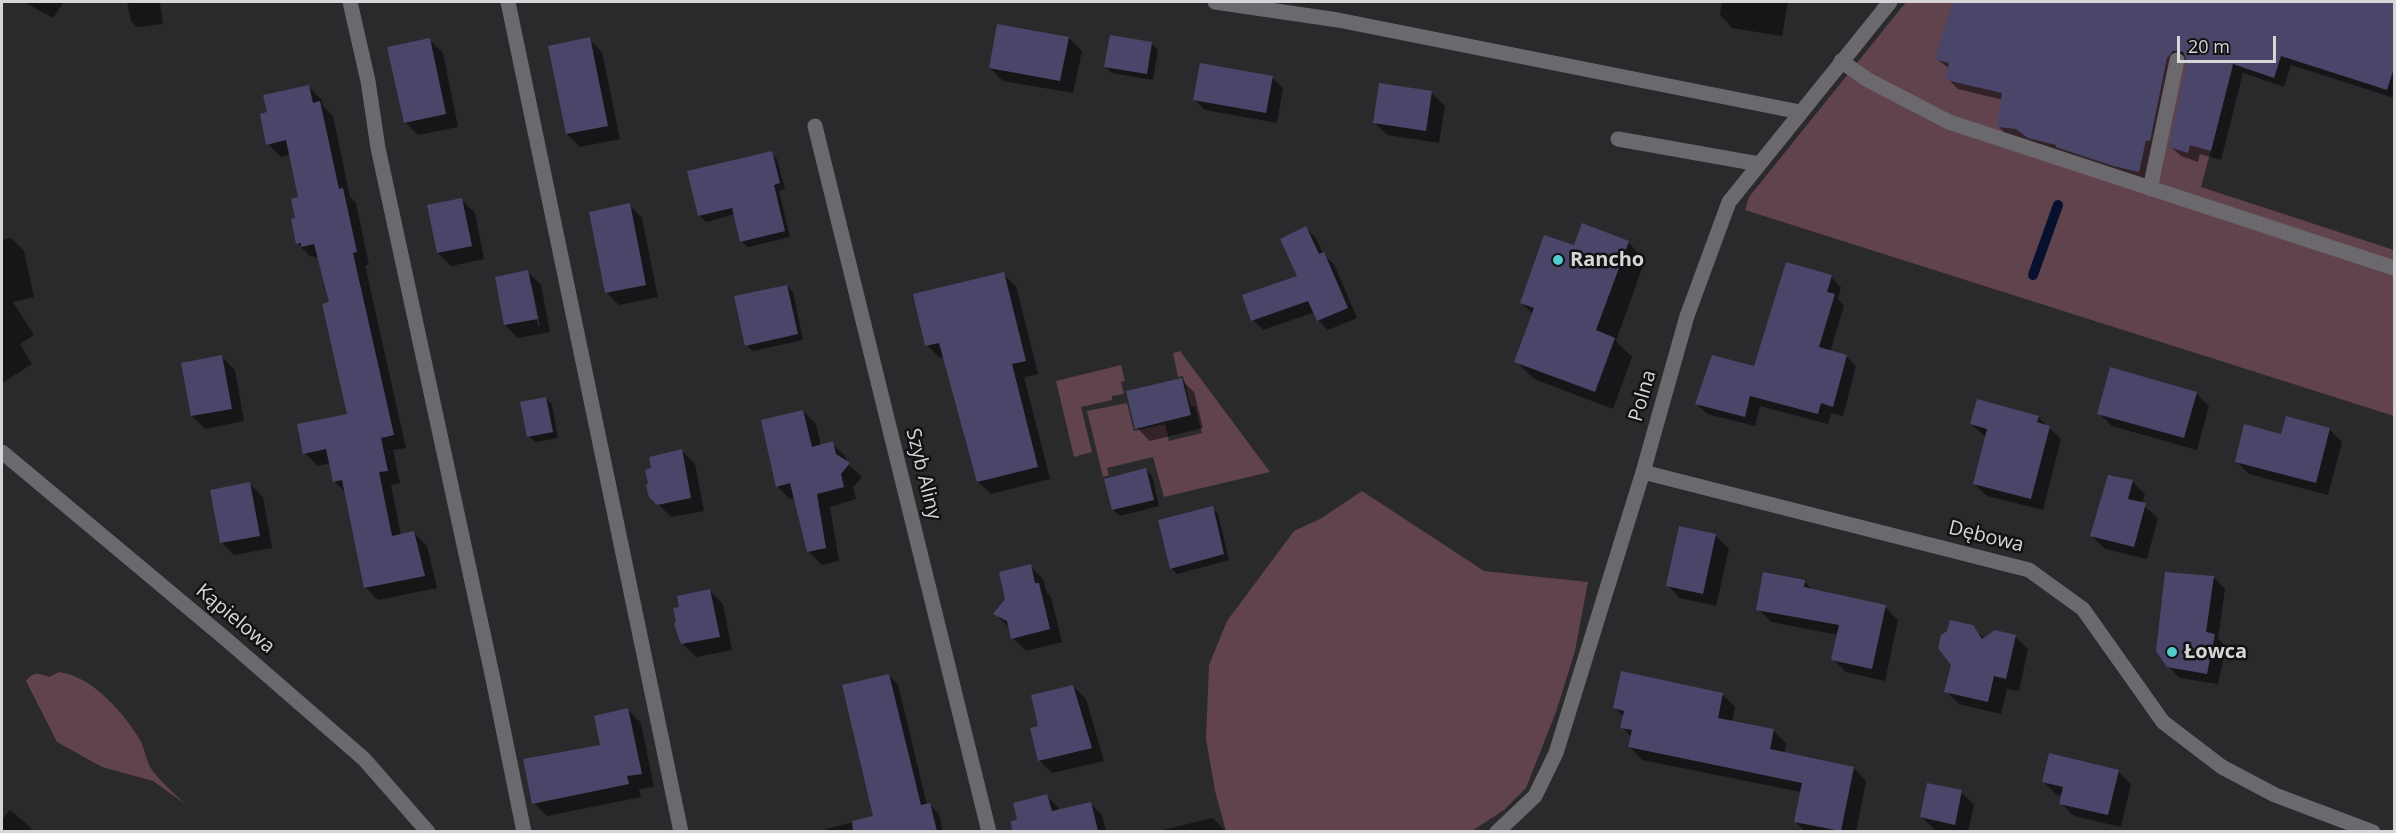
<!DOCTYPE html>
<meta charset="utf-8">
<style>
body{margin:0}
#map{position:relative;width:2396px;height:833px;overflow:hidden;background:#2a292c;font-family:"Open Sans",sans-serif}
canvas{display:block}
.frame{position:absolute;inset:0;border:3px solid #d6d5d7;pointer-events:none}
.scale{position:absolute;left:2177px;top:36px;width:99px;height:27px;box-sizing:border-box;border:3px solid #d6d5d7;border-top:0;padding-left:8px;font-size:18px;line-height:21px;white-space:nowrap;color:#d6d5d7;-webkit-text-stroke:4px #131213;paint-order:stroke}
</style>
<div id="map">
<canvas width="2396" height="833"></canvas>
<div class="frame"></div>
<div class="scale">20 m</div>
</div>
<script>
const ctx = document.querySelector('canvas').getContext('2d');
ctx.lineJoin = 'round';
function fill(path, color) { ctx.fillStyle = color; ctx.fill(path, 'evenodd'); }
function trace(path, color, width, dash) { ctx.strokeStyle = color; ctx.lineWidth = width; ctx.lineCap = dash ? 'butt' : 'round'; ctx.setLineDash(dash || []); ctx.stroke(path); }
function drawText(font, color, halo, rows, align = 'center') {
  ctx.font = font + ' "Open Sans",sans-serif'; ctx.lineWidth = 5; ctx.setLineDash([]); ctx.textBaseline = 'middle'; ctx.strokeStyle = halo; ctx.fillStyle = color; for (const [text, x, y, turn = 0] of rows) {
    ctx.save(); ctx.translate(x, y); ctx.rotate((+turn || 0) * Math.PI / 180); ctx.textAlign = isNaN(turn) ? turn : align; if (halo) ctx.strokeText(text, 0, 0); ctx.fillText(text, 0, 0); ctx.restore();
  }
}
fill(new Path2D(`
 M1906 2H2005L2189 57 2198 56 2233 67 2201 187 2394 250V416L1745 210 1749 197Z
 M1180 351 1270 472 1164 497 1153 457 1107 468 1109 475 1103 477 1087 411 1127 403 1134 431 1165 424 1169 441 1202 433 1195 406 1191 407 1183 376 1178 377 1173 353Z
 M1121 365 1125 381 1121 382 1124 394 1112 396V400L1081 407 1092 452 1074 457 1056 381Z
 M1362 491 1484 571 1588 582 1575 651 1556 712 1526 788 1504 810 1472 831H1226L1215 791 1206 739 1209 665 1227 621 1294 531 1320 519Z
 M59 672C92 676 124 713 140 740 145 749 146 761 152 770 161 782 174 793 185 804L153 781 102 767 57 742 26 681C33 671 39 673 49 677Z`), '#60434d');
fill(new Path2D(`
 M24 2H64L53 18Z
 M127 2H160L163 24 137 27 131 21Z
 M1722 2H1788L1782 36 1732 28 1720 15Z
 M2014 2H2381L2394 6V98L2291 65 2284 87 2243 73 2221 160 2200 154 2198 162 2181 156 2170 146 2188 60 2180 63 2149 181 2030 142 2026 139 2009 137 1999 127 2003 100 1958 89 1948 79 1950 69 1937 59 2065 38Z
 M1069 38 1082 51 1073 93 1003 81 990 68Z
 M589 39 602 52 620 139 580 147 567 134 550 47Z
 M430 40 443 53 458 127 418 135 405 122Z
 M1152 44 1158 50 1153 80 1112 73 1106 67Z
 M1272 77 1283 88 1277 123 1205 110 1194 99Z
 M309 87 322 100 323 106 333 116 350 197 356 203 369 265H365L406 448 393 450 400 483 391 485 401 535 414 533 427 546 437 588 378 600 365 587 346 493 334 481 331 463 318 466 305 453 349 415 331 304 319 258 310 256 297 243V219L299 199 290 155 281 157 268 144Z
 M1432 93 1445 106 1439 143 1387 135 1374 122Z
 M771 153 777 159 785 189 779 191 790 237 748 247 741 241 735 214 706 222 699 215Z
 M462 200 475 213 484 259 451 266 438 253Z
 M629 205 642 218 658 297 619 305 606 292Z
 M1305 228 1316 238 1323 254 1334 264 1357 318 1328 330 1318 320 1315 312 1263 330 1253 320 1299 277Z
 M11 238 24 251 34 297 13 302 34 335 20 344 32 364 2 383V240Z
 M1628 242 1645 260 1616 341 1632 357 1613 409 1534 379 1516 361 1534 315 1521 302 1575 247Z
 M528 272 541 285 550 332 518 338 505 325ZM529 285H532L540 326H538Z
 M1003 274 1016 286 1038 374 1024 377 1050 479 991 494 978 482 944 357 940 358 927 345Z
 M1831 277 1841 287 1838 299 1844 306 1830 352 1846 356 1856 366 1843 416 1831 413 1828 424 1760 406 1755 426 1707 414 1697 404 1755 368Z
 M787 286 793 292 803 340 753 351 746 345Z
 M222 357 235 370 244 421 205 429 192 416Z
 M1181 379 1194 392 1203 428 1150 441 1137 428Z
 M2196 393 2209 406 2197 450 2112 426 2099 413Z
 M546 398 552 405 558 438 535 442 529 436Z
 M803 411 816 424 821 446 832 443 845 456 847 463 862 477 853 487 856 499 830 507 839 561 822 565 809 552 795 498 790 499 777 486Z
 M2038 417 2061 439 2043 510 1987 496 1974 484 1986 437 1971 424Z
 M2329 429 2342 442 2328 495 2249 474 2236 461 2283 436Z
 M682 451 695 464 704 511 671 517 650 496Z
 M1146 470 1152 476 1159 506 1120 516 1113 510Z
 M2132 481 2145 494 2142 504 2158 518 2147 559 2105 549 2092 536Z
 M250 484 263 497 272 548 234 555 221 542Z
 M1212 508 1218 514 1229 560 1177 574 1171 568Z
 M1680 528 1716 536 1729 549 1716 606 1680 598 1667 585Z
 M1030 566 1043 579 1047 593 1051 597 1062 642 1026 651 1013 638 1010 628 995 614Z
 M2214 577 2225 589 2218 638 2226 647 2218 684 2180 678 2168 666Z
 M1804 581 1813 591 1885 607 1898 620 1885 681 1846 672 1833 659 1838 635 1771 622 1758 609Z
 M710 591 723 604 732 650 696 657 683 644Z
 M1972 626 1985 639 2015 636 2028 649 2019 691 2007 689 2001 714 1959 704 1946 691Z
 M889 675 898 685 927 805 929 804 939 814 943 832H824L826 829 875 817Z
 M1073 686 1086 699 1104 761 1052 773 1039 760 1040 727Z
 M1723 695 1735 707 1732 722 1773 730 1786 743 1784 754 1854 768 1866 781 1856 832H1805L1795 821 1801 792 1642 760 1630 747 1632 737 1622 727 1624 717 1615 708Z
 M628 710 641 723 654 787 639 789 641 797 547 816 534 803 601 746Z
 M2118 771 2131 784 2121 827 2074 816 2061 803 2063 796 2057 795 2044 782Z
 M1961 792 1974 805 1968 832 1935 830 1922 817Z
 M1046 796 1058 807 1059 811 1091 804 1102 815 1106 832H1024L1021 829Z
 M10 810 36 832H2V820Z
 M1213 818 1227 832H1163L1162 830Z`), '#0007');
trace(new Path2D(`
 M2033 275 2058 205`), '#07112d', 10);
fill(new Path2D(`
 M1953 2H2394V68L2387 90 2281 56 2274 78 2233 64 2211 151 2190 145 2188 153 2169 147 2187 61 2183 52 2173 51 2167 58 2150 141 2146 140 2139 172 2113 166 2056 147V145L2028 138 2016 129 1997 127 2002 93 1946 80 1949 63 1935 59Z
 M997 24 1069 37 1060 81 989 68Z
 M1110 35 1152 42 1147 74 1104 67Z
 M590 37 608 126 566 134 548 46Z
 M430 38 446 114 404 123 387 47Z
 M1200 63 1273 76 1266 113 1193 100Z
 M1379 83 1432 91 1426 131 1373 123Z
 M309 85 313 103 320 101 339 189 343 188 357 252 353 253 394 435 381 438 388 471 379 472 392 536 414 531 425 576 364 588 342 480 333 482 326 449 303 454 297 424 347 414 322 304 329 302 314 244 301 247V243L296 244 291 219 295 218 291 199 298 197 286 140 266 145 260 114 267 112 263 95Z
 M772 151 780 183 774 185 785 231 740 242 732 208 698 216 687 171Z
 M462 198 472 246 437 253 427 205Z
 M630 203 646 285 605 293 589 212Z
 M1582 223 1629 241 1596 330 1615 338 1595 392 1514 362 1534 308 1520 303 1544 235 1574 245Z
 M1306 226 1319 254 1324 252 1348 308 1317 321 1308 301 1251 321 1242 295 1297 276 1280 239Z
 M1786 262 1832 275 1827 292 1835 294 1819 347 1847 355 1833 407 1821 403 1818 414 1750 396 1745 417 1695 404 1712 355 1754 366Z
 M528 270 538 319 504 325 495 277Z
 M1004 272 1026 361 1012 364 1038 467 977 482 939 343 925 346 913 294Z
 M787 285 798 334 745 346 734 296Z
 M222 355 232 409 191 416 181 363Z
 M2110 367 2197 392 2184 438 2097 414Z
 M1182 378 1191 415 1135 429 1126 391Z
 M546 397 553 432 527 437 520 402Z
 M1977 399 2039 416 2037 422 2050 426 2031 499 1973 484 1987 429 1970 424Z
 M803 410 812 447 833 441 836 454 850 463 841 474 844 487 817 494 826 548 807 552 790 483 776 487 761 420Z
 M2286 416 2330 428 2316 483 2235 462 2244 424 2281 434Z
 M682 449 691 498 657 505 649 497 646 486 648 483 645 470 651 468 649 457Z
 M1146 468 1154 500 1112 510 1104 479Z
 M2108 475 2133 480 2128 499 2146 503 2134 547 2090 536Z
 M250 482 260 536 220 543 210 490Z
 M1213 506 1224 554 1170 569 1158 520Z
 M1679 526 1716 534 1703 594 1666 586Z
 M1031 564 1035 583H1039L1050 629 1011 639 1007 621 993 614 1005 599 999 572Z
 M1763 572 1805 580 1804 587 1886 605 1872 669 1831 660 1839 625 1756 610Z
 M2165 572 2214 576 2206 632 2215 634 2207 674 2167 667 2156 651Z
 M710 589 720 637 681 644 674 624 676 621 673 608 679 607 677 596Z
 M1950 620 1973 625 1982 639 1995 630 2016 635 2006 679 1994 676 1988 702 1944 692 1951 665 1938 648 1941 635 1947 631Z
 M1621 671 1723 693 1718 718 1774 729 1770 749 1854 767 1841 831 1794 822 1802 783 1628 747 1632 730 1620 728 1624 711 1613 708Z
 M889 674 921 805 930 803 937 831H853L852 821 873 816 842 685Z
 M1073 685 1092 748 1038 761 1030 728 1038 726 1031 695Z
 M628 708 642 774 627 776 629 784 532 804 523 759 600 745 594 716Z
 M2049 753 2119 770 2108 815 2059 804 2063 787 2042 782Z
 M1927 783 1962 790 1955 825 1920 817Z
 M1047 794 1052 811 1091 802 1098 831H1012L1011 821 1017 820 1013 803Z`), '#4a466a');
trace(new Path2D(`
 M350 2 368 81 378 148 493 679 524 832
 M508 2 681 832
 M1215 2 1338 20 1800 112
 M1841 61 1868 80 1949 122 2394 268
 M815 126 989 832
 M1618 139 1759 164
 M2150 189 2177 60
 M2 452 227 640 364 759 428 832
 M1643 472 2029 570 2083 609 2163 722 2222 767 2275 795 2373 832
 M1497 832 1535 796 1556 753 1643 472 1687 316 1729 202 1890 2`), '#6b696d', 15);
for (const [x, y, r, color] of [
 [1558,260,6,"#52cdce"],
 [2172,652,6,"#52cdce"]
]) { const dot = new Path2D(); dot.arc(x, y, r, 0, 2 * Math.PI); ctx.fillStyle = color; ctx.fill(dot); trace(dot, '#131213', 2); }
drawText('bold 20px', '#d6d5d7', '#131213', [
 ["Rancho",1570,260],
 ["Łowca",2184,652]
], 'left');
drawText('20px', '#d6d5d7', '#131213', [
 ["Polna",1643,396,-74],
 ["Szyb Aliny",923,474,76],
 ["Dębowa",1986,537,14],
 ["Kąpielowa",235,619,40]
]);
</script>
